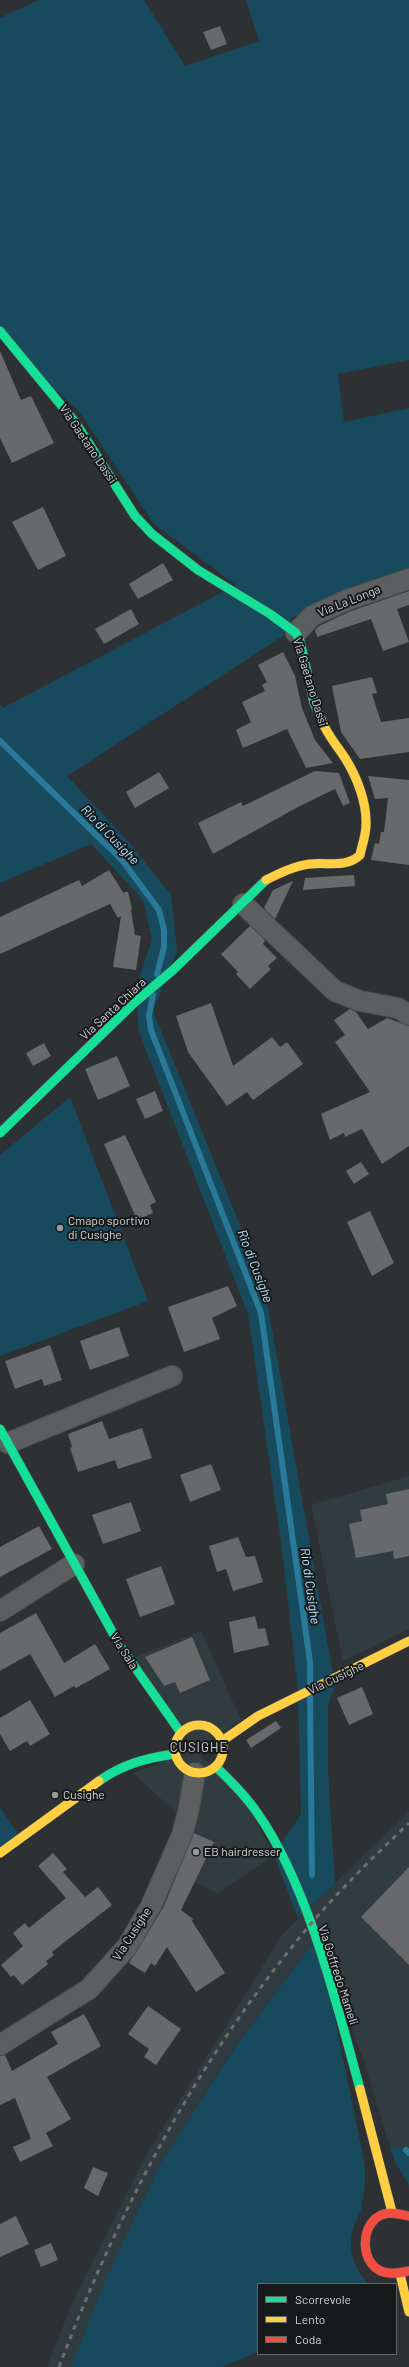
<!DOCTYPE html>
<style>
body{margin:0}
#map{position:relative;width:409px;height:2367px;overflow:hidden;background:#2e3133;font-family:Barlow,sans-serif}
canvas{display:block}
.legend{position:absolute;left:257px;top:2283px;width:140px;height:72px;box-sizing:border-box;background:#17191b;border:1px solid #626566;margin:0;padding:5px 7px;list-style:none;font-size:12px;color:#d2d6d7}
.legend li{display:flex;align-items:center;gap:8px;height:20px}
.legend b{width:20px;border:1px solid #626566}
</style>
<div id="map">
<canvas width="409" height="2367"></canvas>
<ul class="legend">
<li><b style="height:5px;background:#16e098"></b>Scorrevole</li>
<li><b style="height:5px;background:#ffcf43"></b>Lento</li>
<li><b style="height:5px;background:#f24e42"></b>Coda</li>
</ul>
</div>
<script>
const ctx = document.querySelector('canvas').getContext('2d');
ctx.lineJoin = 'round';
function fill(path, color) { ctx.fillStyle = color; ctx.fill(path, 'evenodd'); }
function trace(path, color, width, dash) { ctx.strokeStyle = color; ctx.lineWidth = width; ctx.lineCap = dash ? 'butt' : 'round'; ctx.setLineDash(dash || []); ctx.stroke(path); }
function drawText(font, color, halo, rows, align = 'center') {
  ctx.font = font + ' Barlow,sans-serif'; ctx.lineWidth = 4; ctx.setLineDash([]); ctx.textBaseline = 'middle'; ctx.strokeStyle = halo; ctx.fillStyle = color; for (const [text, x, y, turn = 0] of rows) {
    ctx.save(); ctx.translate(x, y); ctx.rotate((+turn || 0) * Math.PI / 180); ctx.textAlign = isNaN(turn) ? turn : align; if (halo) ctx.strokeText(text, 0, 0); ctx.fillText(text, 0, 0); ctx.restore();
  }
}
fill(new Path2D(`
 M409 1476V1629L343 1661 311 1505Z
 M201 1631 241 1720 196 1750 248 1807 274 1855 218 1893 159 1866 181 1817 133 1773 196 1749 133 1658Z
 M409 1811V2148H390L365 2064 318 1936 231 2052 161 2163 105 2280 71 2367H47L73 2301 146 2155 282 1935Z`), '#313c41');
fill(new Path2D(`
 M38 0H144L185 66 259 41 246 0H409V360L338 374 344 422 409 408V575L292 617 283 636 67 776 128 841 171 895 177 951 153 1011 264 1284 335 1686 328 1704V1772L335 1884 298 1918 274 1855 301 1814 298 1690 282 1549 248 1314 139 1032 136 987 152 939 143 900 91 844 0 883V705L3 708 236 585 154 524 78 410 0 340V18Z
 M70 1097 148 1301 0 1356V1155Z
 M0 1807 23 1842 0 1858Z
 M318 1936 364 2161C366 2176 365 2190 362 2204 361 2213 356 2220 353 2228 347 2249 354 2269 368 2284H258V2352L222 2367H71L105 2280 161 2163 231 2053Z
 M390 2148H409V2185L396 2164Z`), '#184a5d');
trace(new Path2D(`
 M0 741 122 860 159 910 164 930V947L157 974
 M153 995 149 1016 151 1030 261 1313 310 1662V1685
 M310 1695 312 1875
 M406 2150 409 2153`), '#297998', 6);
fill(new Path2D(`
 M220 26 227 44 211 50 203 32Z
 M0 351 21 400 31 396 54 443 12 463 0 438Z
 M43 507 66 556 38 570 12 522Z
 M163 563 173 580 138 599 129 584Z
 M409 591V605L397 609 409 642 383 651 371 619 317 637 315 630 319 626 351 611Z
 M131 609 139 624 104 644 95 629Z
 M283 652 295 676 302 708 315 740 333 763 306 768 287 729 243 748 236 730 251 722 242 702 265 691 262 685 267 682 258 665Z
 M372 677 377 693 372 694 381 722 409 718V752L360 759 341 732 332 686Z
 M315 771 339 773 350 803 343 806 335 789 298 807 213 854 198 823 241 802 243 806Z
 M159 772 169 788 135 808 126 792Z
 M368 776 409 780V865L371 860 375 843 379 844 381 832H384L388 798 375 799Z
 M109 870 124 894V892H128L132 909 131 910 135 935 141 936 136 970 113 967 121 916 118 918 110 904 0 954V917L79 880 82 886Z
 M354 875 355 886 303 890 305 878Z
 M293 881 275 919 264 908 273 890Z
 M250 926 265 940 263 944 277 958 268 966 271 969 250 989 236 974 238 972 221 954Z
 M211 1003 233 1066 272 1037 280 1047 287 1042 303 1064 253 1100 247 1092 227 1106 188 1052 176 1016Z
 M350 1009 356 1012 368 1029 387 1018 409 1026V1146L382 1164 362 1129 345 1137 344 1133 330 1140 321 1114 370 1092 335 1042 345 1035 334 1020Z
 M44 1043 51 1056 33 1066 26 1053Z
 M117 1056 130 1086 98 1100 85 1069Z
 M155 1091 163 1111 145 1119 136 1099Z
 M125 1135 156 1202 150 1205 153 1213 137 1220 104 1144Z
 M361 1162 369 1174 354 1184 346 1171Z
 M370 1211 394 1263 372 1276 347 1222Z
 M228 1286 237 1306 212 1318 220 1339 184 1352 168 1307Z
 M119 1327 129 1356 90 1370 80 1341Z
 M50 1345 62 1380 44 1386 42 1379 15 1389 5 1361Z
 M102 1421 109 1439 142 1428 152 1458 118 1469 115 1460 78 1472 70 1448 72 1447 68 1434Z
 M211 1464 221 1490 190 1502 180 1475Z
 M409 1489V1556L394 1559 393 1551 356 1558 349 1524 362 1521 360 1510 388 1504 386 1494Z
 M131 1502 141 1531 103 1544 92 1515Z
 M39 1526 52 1549 0 1577V1547Z
 M238 1537 246 1557 255 1556 263 1582 233 1591 226 1569 217 1572 209 1546Z
 M161 1566 175 1604 140 1617 126 1579Z
 M36 1613 64 1663 95 1644 110 1669 76 1688 74 1686 55 1697 30 1654 0 1671V1633Z
 M255 1616 258 1629 265 1628 269 1645 234 1653 229 1622Z
 M192 1637 210 1680 180 1693 175 1682 164 1686 145 1657Z
 M362 1687 373 1714 349 1725 337 1698Z
 M30 1700 50 1734 30 1746 27 1741 10 1751 0 1734V1718Z
 M276 1721 281 1728 251 1748 246 1740Z
 M194 1833 214 1842 181 1910 193 1919 192 1921 225 1973 196 1992 167 1947 155 1966 151 1963 145 1973 129 1963 163 1908Z
 M53 1853 67 1869 63 1872 85 1897 98 1887 112 1905 52 1952 54 1955 46 1961 48 1964 22 1985 14 1975 11 1977 1 1965 23 1946 13 1933 25 1923 29 1928 66 1898 38 1866Z
 M409 1867V1965L361 1917Z
 M148 2006 181 2029 156 2065 144 2057 149 2049 128 2034Z
 M84 2014 101 2046 47 2077 71 2119 46 2133 53 2146 20 2162 13 2147 31 2139 15 2098 0 2105V2056L5 2055 12 2071 58 2044 51 2032Z
 M93 2167 108 2173 98 2196 84 2188Z
 M16 2216 29 2244 0 2257V2224Z
 M51 2243 58 2260 41 2267 34 2250Z`), '#67696b');
const street = new Path2D(`
 M296 633 312 616 347 600 409 579
 M243 904 335 991 360 1001 398 1008 409 1015
 M8 1443 172 1376
 M0 1611 74 1564
 M0 2045 89 1989 127 1947 151 1906 182 1835 188 1813 195 1773`);
const fast = new Path2D(`
 M0 331 75 422 135 516 152 534 198 570 270 614 296 633 300 641 314 703 321 719
 M0 1133 134 1003 173 970 266 880
 M0 1429 120 1646 181 1733
 M216 1767C232 1782 246 1796 258 1814 308 1885 337 2005 360 2089
 M99 1781C123 1764 146 1758 175 1754`);
const slow = new Path2D(`
 M266 880C280 873 294 866 310 864 327 862 347 868 360 855 362 845 366 835 366 825 367 803 357 777 345 758 336 744 327 735 321 719
 M175 1749a24 24 0 1 1 48 0a24 24 0 1 1-48 0Z
 M222 1741 258 1716 409 1641
 M0 1853 99 1781
 M360 2089 392 2212
 M400 2274 409 2312`);
const jam = new Path2D(`
 M409 2216C403 2215 396 2213 390 2213 357 2215 357 2272 390 2273 396 2274 403 2272 409 2271`);
trace(street, '#4b4f50', 22);
trace(fast, '#4b4f50', 10);
trace(slow, '#4b4f50', 10);
trace(jam, '#4b4f50', 10);
trace(street, '#5c5e5f', 20);
trace(fast, '#16e098', 9);
trace(slow, '#ffcf43', 9);
trace(jam, '#f24e42', 9);
trace(new Path2D(`
 M59 2367C116 2217 191 2072 292 1947 327 1902 368 1862 409 1823`), '#6b6d6e', 3, [5, 5]);
for (const [x, y, r, color] of [
 [60,1228,4,"#999c9e"],
 [55,1795,4,"#999c9e"],
 [196,1852,4,"#999c9e"]
]) { const dot = new Path2D(); dot.arc(x, y, r, 0, 2 * Math.PI); ctx.fillStyle = color; ctx.fill(dot); trace(dot, '#17191b', 1.5); }
drawText('12px', '#d2d6d7', '#17191b', [
 ["Via Gaetano Dassi",88,444,56],
 ["Via La Longa",349,601,-22],
 ["Via Gaetano Dassi",310,682,73],
 ["Via Santa Chiara",113,1009,-43],
 ["Via Sala",124,1651,58],
 ["Via Cusighe",336,1678,-26],
 ["Via Cusighe",132,1934,-57],
 ["Via Goffredo Mameli",338,1975,72]
]);
drawText('12px', '#d2d6d7', '#17191b', [
 ["Cmapo sportivo",68,1221],
 ["di Cusighe",68,1235],
 ["Cusighe",63,1795],
 ["EB hairdresser",204,1852]
], 'left');
drawText('italic 13px', '#b3e4fc', '#17191b', [
 ["Rio di Cusighe",110,835,46],
 ["Rio di Cusighe",255,1266,69],
 ["Rio di Cusighe",310,1586,82]
]);
ctx.letterSpacing = '1px';
drawText('13px', '#d2d6d7', '#17191b', [
 ["CUSIGHE",199,1748]
]);
ctx.letterSpacing = '0px';
</script>
